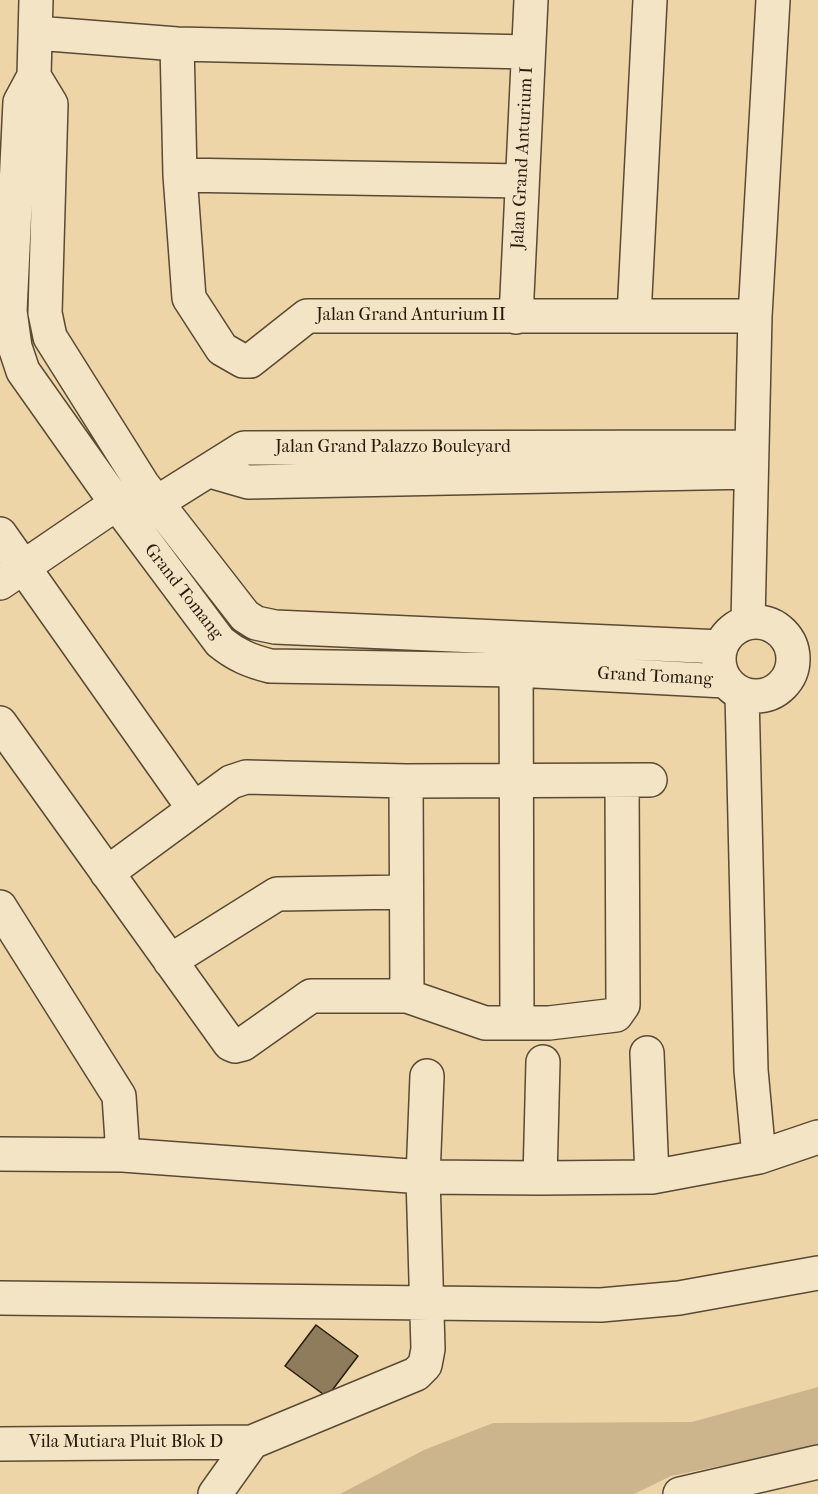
<!DOCTYPE html>
<style>
body{margin:0}
canvas{display:block;background:#eed5a7}
</style>
<canvas width="818" height="1494"></canvas>
<script>
const ctx = document.querySelector('canvas').getContext('2d');
ctx.lineJoin = 'round';
function fill(path, color) { ctx.fillStyle = color; ctx.fill(path, 'evenodd'); }
function trace(path, color, width, dash) { ctx.strokeStyle = color; ctx.lineWidth = width; ctx.lineCap = dash ? 'butt' : 'round'; ctx.setLineDash(dash || []); ctx.stroke(path); }
function drawText(font, color, halo, rows, align = 'center') {
  ctx.font = font + ' "IM FELL French Canon",serif'; ctx.lineWidth = 5; ctx.setLineDash([]); ctx.textBaseline = 'middle'; ctx.strokeStyle = halo; ctx.fillStyle = color; for (const [text, x, y, turn = 0] of rows) {
    ctx.save(); ctx.translate(x, y); ctx.rotate((+turn || 0) * Math.PI / 180); ctx.textAlign = isNaN(turn) ? turn : align; if (halo) ctx.strokeText(text, 0, 0); ctx.fillText(text, 0, 0); ctx.restore();
  }
}
fill(new Path2D(`
 M818 1387V1446L671 1476 634 1494H340L424 1450 493 1423 692 1422Z`), '#ccb58d');
const building = new Path2D(`
 M316 1325 358 1356 327 1397 285 1366Z`);
fill(building, '#8e7c5d');
trace(building, '#271b0d', 1.5);
const minor = new Path2D(`
 M36 0 34 76 20 102 10 311 15 347 23 371 117 504 220 642C236 655 250 661 270 666L516 670 725 681
 M36 33 177 44 528 52
 M177 44 180 175 189 298 222 349 243 361H250L307 316H755
 M34 76 51 104 45 313 50 337 143 485 245 616 256 623 275 627 721 647
 M180 175 522 181
 M634 316 650 0
 M516 317 531 0
 M210 471 248 482 751 472
 M158 506 169 495 244 448 752 447
 M0 534 194 809
 M0 583 135 491
 M748 622 755 316 773 0
 M719 659a37 37 0 1 1 74 0a37 37 0 1 1-74 0Z
 M516 648 517 1023
 M742 694 751 1070 759 1157
 M0 723 230 1044 235 1046 243 1044 311 996H407L485 1023H549L616 1015 623 1005 622 781
 M406 781 407 996
 M107 873 231 782 246 777 406 781 650 780
 M0 907 119 1096 123 1155
 M170 961 277 894 406 892
 M647 1053 652 1177
 M0 1154 123 1155 423 1177 540 1178 652 1177 759 1157 818 1137
 M540 1178 543 1062
 M0 1298 601 1305 679 1298 818 1273
 M252 1442 416 1374 425 1365 428 1349 423 1177 427 1076
 M0 1444 252 1442 215 1494
 M680 1494 818 1462`);
trace(minor, '#594a34', 36);
trace(minor, '#f4e4c6', 33);
drawText('18px', '#271b0d', '#f4e4c6', [
 ["Jalan Grand Anturium I",523,158,-87],
 ["Jalan Grand Anturium II",411,316],
 ["Jalan Grand Palazzo Bouleyard",393,448],
 ["Grand Tomang",183,592,52],
 ["Grand Tomang",655,677,3],
 ["Vila Mutiara Pluit Blok D",126,1443]
]);
</script>
